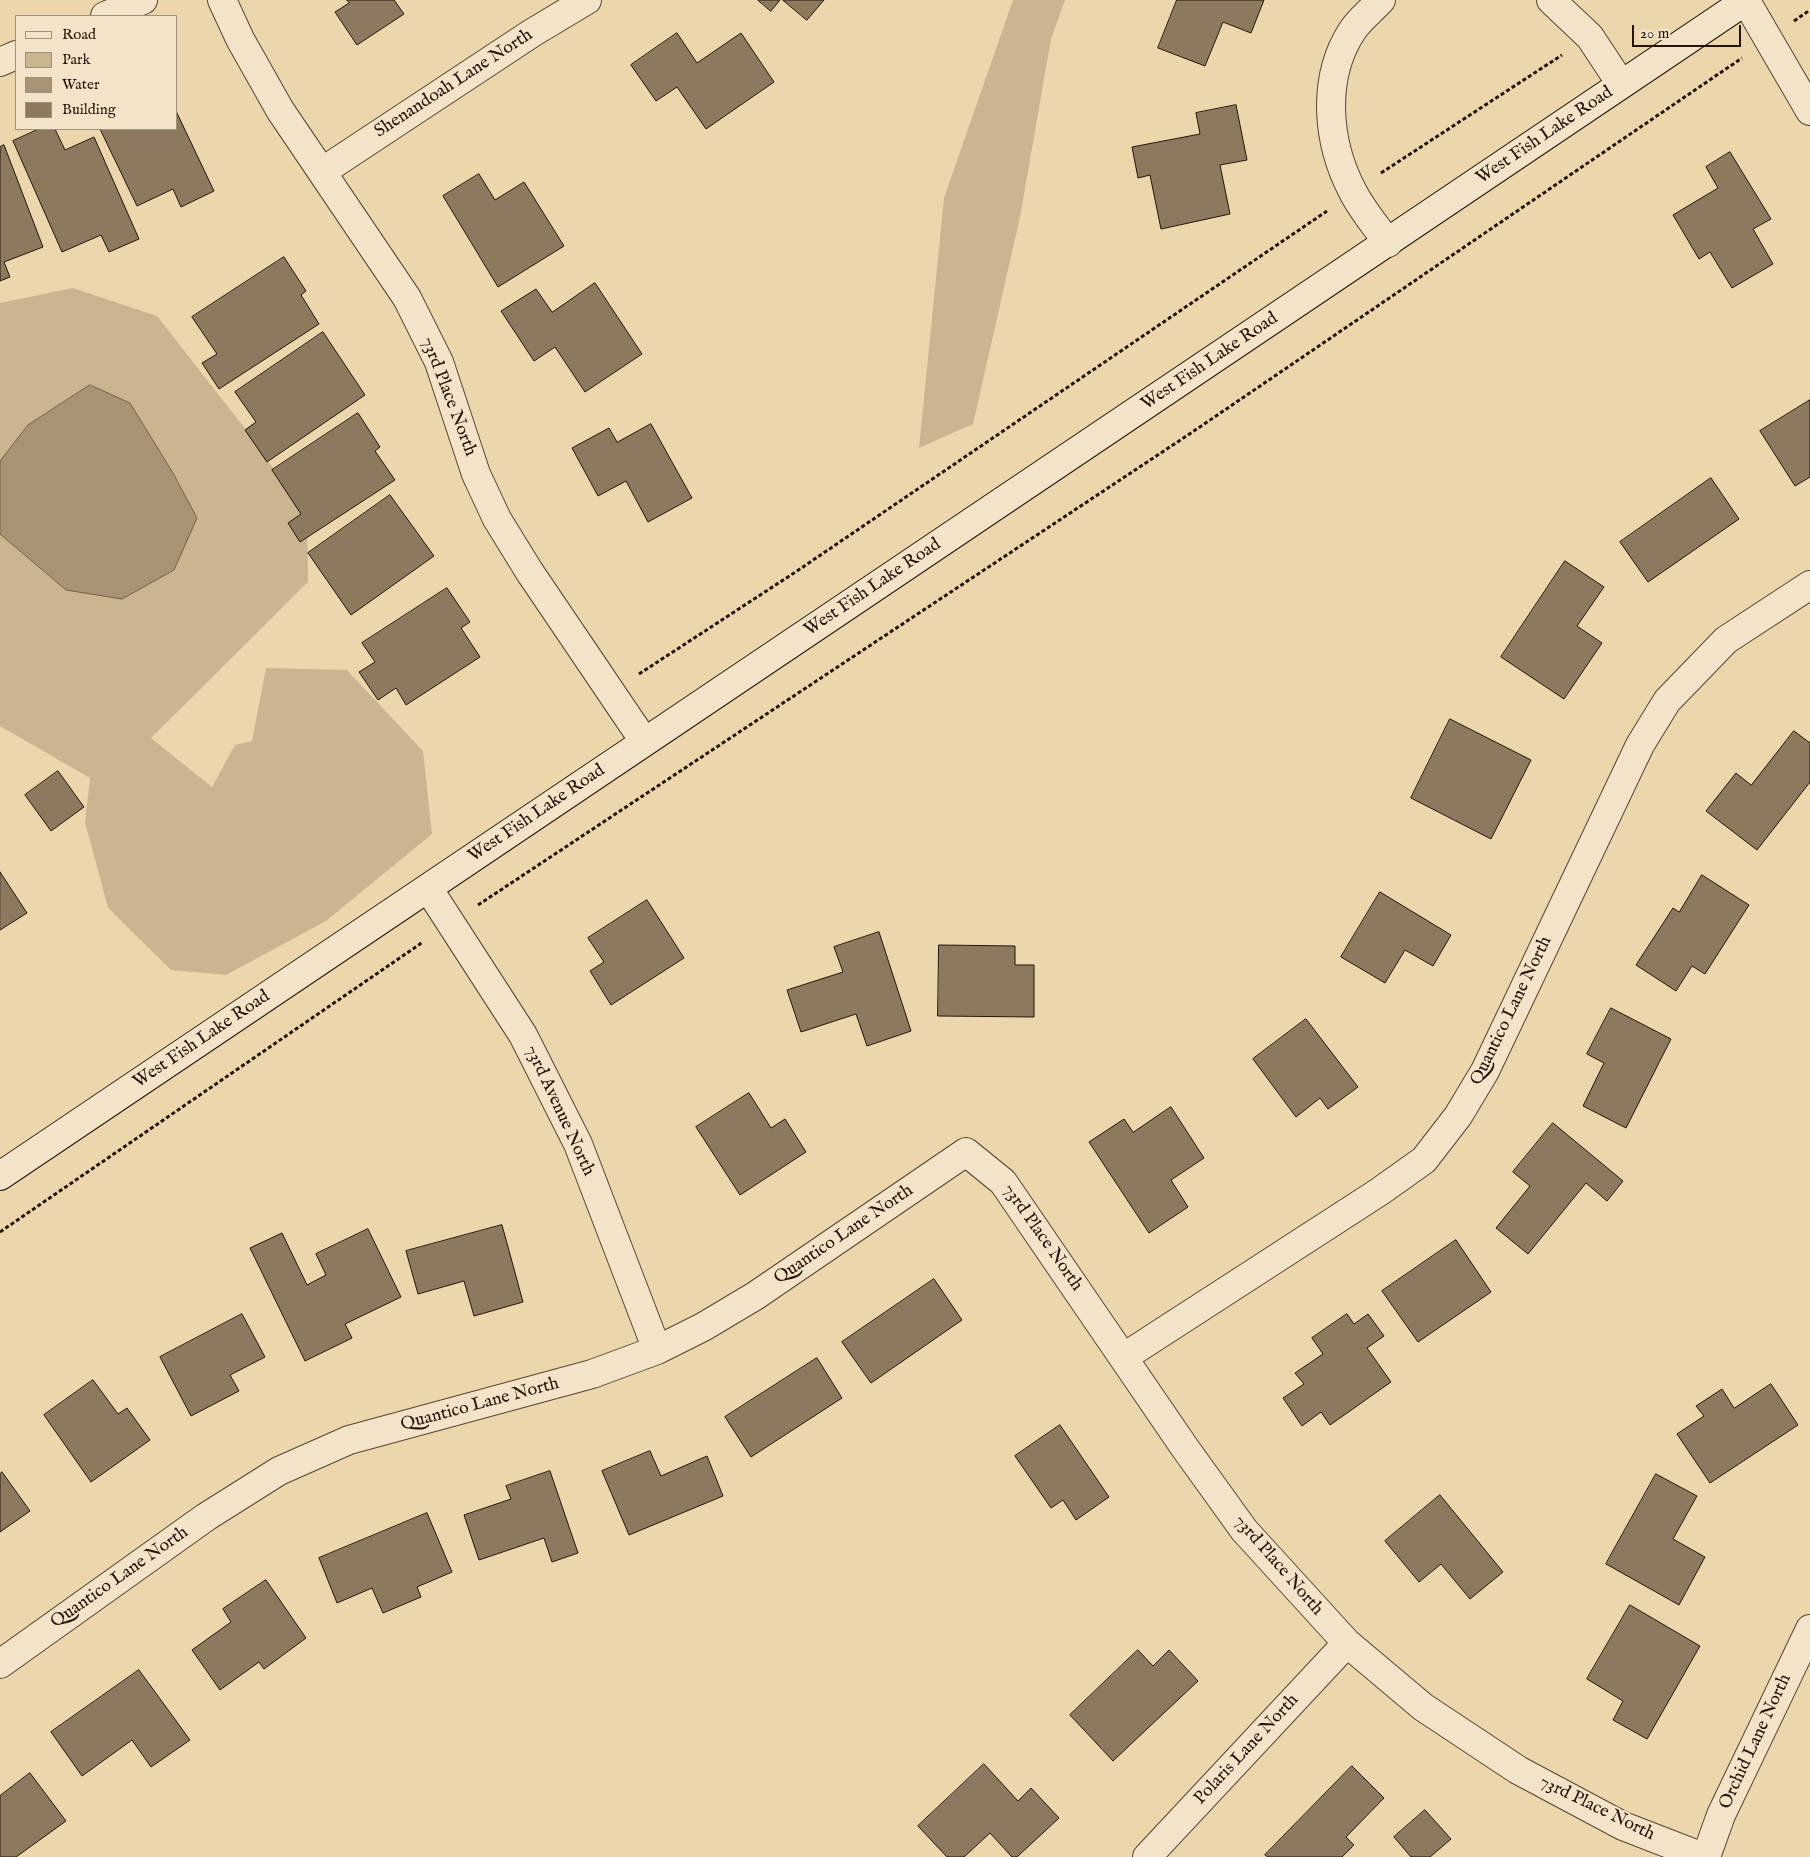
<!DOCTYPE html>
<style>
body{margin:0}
#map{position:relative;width:1810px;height:1857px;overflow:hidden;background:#ecd6ac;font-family:"IM FELL English",serif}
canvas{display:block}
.legend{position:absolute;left:15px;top:15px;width:162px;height:115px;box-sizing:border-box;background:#f3e4c9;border:1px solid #a0917d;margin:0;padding:6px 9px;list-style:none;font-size:15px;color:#23150a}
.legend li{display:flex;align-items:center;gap:10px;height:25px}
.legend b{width:25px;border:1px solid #a0917d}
.scale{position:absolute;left:1632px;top:25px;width:109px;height:22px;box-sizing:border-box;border:2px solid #23150a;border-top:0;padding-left:6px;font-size:15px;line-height:18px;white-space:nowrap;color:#23150a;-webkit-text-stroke:4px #f3e4c9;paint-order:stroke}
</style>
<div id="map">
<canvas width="1810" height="1857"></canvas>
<ul class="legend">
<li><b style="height:6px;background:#f3e4c9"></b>Road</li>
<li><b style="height:14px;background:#cab590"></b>Park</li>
<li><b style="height:14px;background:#a89475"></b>Water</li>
<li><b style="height:14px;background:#8c795e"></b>Building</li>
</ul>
<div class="scale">20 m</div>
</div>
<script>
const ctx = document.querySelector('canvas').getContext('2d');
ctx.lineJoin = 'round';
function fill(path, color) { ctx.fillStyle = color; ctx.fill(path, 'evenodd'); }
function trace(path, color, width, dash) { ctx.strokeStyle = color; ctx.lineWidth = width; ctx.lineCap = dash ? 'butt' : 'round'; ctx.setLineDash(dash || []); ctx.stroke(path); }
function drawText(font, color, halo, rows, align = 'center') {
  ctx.font = font + ' "IM FELL English",serif'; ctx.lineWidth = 4; ctx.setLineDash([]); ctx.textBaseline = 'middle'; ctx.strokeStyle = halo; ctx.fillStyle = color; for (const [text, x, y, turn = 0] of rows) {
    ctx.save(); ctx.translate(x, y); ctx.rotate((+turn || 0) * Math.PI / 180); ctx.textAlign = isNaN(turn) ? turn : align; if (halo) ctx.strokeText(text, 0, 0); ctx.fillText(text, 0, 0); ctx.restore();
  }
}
fill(new Path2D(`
 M1013 0H1065L1051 39 1020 217 973 424 919 448 944 198Z
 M73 288 157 316 247 431 307 517 308 582 151 738 212 787 235 745 252 741 266 668 347 670 423 751 432 834 326 921 226 975 171 970 108 908 85 822 90 778 0 726V534L66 590 197 518 173 473 130 403 0 461V303Z`), '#cab590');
const water = new Path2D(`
 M90 385 130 403 173 473 197 518 174 570 122 599 66 590 0 534V461L28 425Z`);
fill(water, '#a89475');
trace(water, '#73614a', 1);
const building = new Path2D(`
 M347 0H394L404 14 357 45 335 12 349 3Z
 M758 0H780L771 11Z
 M783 0H824L807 20Z
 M1177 0H1264L1251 33 1223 22 1205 66 1158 48Z
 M677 33 697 63 741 33 774 82 706 129 677 87 656 101 631 65Z
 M1236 105 1247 160 1220 165 1230 214 1161 229 1150 175 1138 178 1132 147 1200 134 1196 113Z
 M176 111 214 191 181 207 173 189 137 206 100 129H176Z
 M39 129H55L65 150 94 137 139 239 109 252 101 235 62 252 13 141Z
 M4 145 43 247 4 262 10 277 0 281V147Z
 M1730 152 1771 219 1753 229 1773 264 1732 288 1710 252 1699 259 1673 215 1718 188 1706 167Z
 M479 174 495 200 524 182 564 246 498 287 443 196Z
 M284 257 306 291 301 295 319 324 219 389 202 363 217 354 192 317Z
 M595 283 642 354 585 392 555 347 534 361 501 311 536 289 552 312Z
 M323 332 365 395 267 462 245 430 256 422 235 392Z
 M1810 400V477L1795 486 1760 431Z
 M358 413 380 447 375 451 395 480 300 542 288 523 301 514 272 470Z
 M651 424 692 498 648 522 626 481 598 496 572 448 609 428 617 442Z
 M1711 478 1739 519 1648 582 1620 542Z
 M390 495 434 556 351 615 308 553Z
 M1565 561 1604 587 1577 626 1602 643 1564 699 1501 657Z
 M447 588 470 622 461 628 480 657 406 705 396 688 378 700 359 672 375 662 362 643Z
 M1450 719 1531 760 1491 839 1411 798Z
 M1794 731 1810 743V782L1757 850 1706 811 1736 773 1751 785Z
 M58 771 84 807 51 831 25 795Z
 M0 872 27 913 0 930Z
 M1702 875 1749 905 1705 974 1692 966 1676 991 1636 965 1673 908 1679 912Z
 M1380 892 1451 935 1433 966 1405 950 1385 983 1341 957Z
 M647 900 684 958 611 1005 590 971 604 962 588 938Z
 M879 932 911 1031 867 1046 856 1014 801 1032 787 990 843 972 834 947Z
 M939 945 1015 946V965H1034V1017L938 1016Z
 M1611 1008 1671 1039 1626 1128 1583 1106 1604 1063 1587 1054Z
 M1306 1019 1358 1087 1328 1109 1320 1098 1296 1117 1253 1059Z
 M749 1093 771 1128 785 1119 806 1152 740 1195 696 1127Z
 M1171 1107 1204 1158 1171 1180 1188 1207 1149 1233 1089 1142 1124 1119 1133 1132Z
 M1553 1123 1623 1181 1607 1201 1586 1183 1528 1254 1496 1228 1530 1186 1513 1172Z
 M502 1225 523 1302 474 1316 464 1281 418 1294 406 1251Z
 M368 1229 401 1297 345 1324 352 1338 305 1361 250 1248 282 1233 307 1285 326 1275 316 1254Z
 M1456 1240 1491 1292 1418 1342 1382 1291Z
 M934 1279 962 1320 871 1383 842 1342Z
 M242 1314 265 1357 230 1375 239 1391 191 1416 160 1357Z
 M1347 1314 1354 1324 1368 1314 1384 1336 1367 1348 1391 1382 1330 1425 1321 1412 1302 1426 1283 1398 1304 1384 1295 1373 1323 1354 1312 1338Z
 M817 1358 842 1398 751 1457 725 1417Z
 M93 1380 118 1414 127 1408 150 1440 91 1482 44 1415Z
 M1771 1384 1798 1425 1710 1483 1677 1434 1704 1416 1696 1406 1722 1389 1734 1408Z
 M1060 1425 1109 1497 1076 1520 1063 1500 1051 1508 1015 1456Z
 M650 1451 661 1476 707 1456 723 1496 629 1535 602 1471Z
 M550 1471 578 1553 552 1562 544 1538 479 1560 464 1515 511 1499 506 1486Z
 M2 1472 30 1511 0 1532V1474Z
 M1656 1474 1697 1496 1673 1539 1705 1557 1679 1605 1606 1564Z
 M1440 1495 1503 1572 1470 1599 1441 1564 1419 1582 1385 1541Z
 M427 1513 452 1572 417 1587 421 1597 383 1613 372 1588 337 1603 319 1558Z
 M266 1580 306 1638 264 1669 259 1662 220 1690 192 1650 231 1622 223 1609Z
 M1630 1605 1700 1646 1647 1739 1613 1720 1623 1701 1587 1679Z
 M1138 1650 1153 1666 1169 1650 1198 1681 1113 1761 1070 1715Z
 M139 1670 190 1740 151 1767 132 1740 82 1776 51 1732Z
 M984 1764 1018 1801 1031 1788 1059 1818 1017 1857H1012L990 1833 964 1857H947L918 1826Z
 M1352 1766 1384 1798 1346 1837 1354 1845 1342 1857H1268L1265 1855Z
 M30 1773 66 1821 16 1857H0V1796Z
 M1425 1810 1451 1839 1430 1857H1411L1394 1837Z`);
fill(building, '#8c795e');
trace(building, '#23150a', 1);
const street = new Path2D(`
 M222 0 240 39 280 110 407 298 439 362 476 474 497 519 529 571 644 741
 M1381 0C1372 10 1359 20 1352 31 1321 79 1327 143 1353 192 1362 210 1376 226 1388 243
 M1551 0 1590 37 1621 84
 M1746 1 1810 111
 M105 16 143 0
 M0 62 16 55
 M323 171 532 33 587 0
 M428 888 523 1035 578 1144 657 1350
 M1124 1357 1379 1192 1424 1160 1458 1116 1485 1071 1640 745 1667 701 1726 640 1810 585
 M0 1664 206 1517 279 1471 349 1440 592 1374 657 1350 703 1327 755 1296 966 1152 1003 1182 1185 1448 1244 1530 1347 1643 1423 1707 1518 1770 1623 1826 1703 1857
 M1147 1857 1347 1643
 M1706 1857 1721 1815 1810 1629`);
const secondary = new Path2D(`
 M0 1176 1747 0`);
trace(street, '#554532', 30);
trace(secondary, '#23150a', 30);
trace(new Path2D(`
 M1794 21 1810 10
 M1381 173 1562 55
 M639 674 797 571 1327 211
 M478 905 1191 433 1742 58
 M0 1232 423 942`), '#23150a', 3, [4, 2.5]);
trace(street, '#f3e4c9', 28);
trace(secondary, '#f3e4c9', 28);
drawText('18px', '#23150a', '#f3e4c9', [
 ["Shenandoah Lane North",454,84,-33],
 ["West Fish Lake Road",1545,136,-34],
 ["West Fish Lake Road",1210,362,-34],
 ["73rd Place North",448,397,69],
 ["West Fish Lake Road",873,588,-34],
 ["West Fish Lake Road",537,814,-34],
 ["Quantico Lane North",1512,1011,-64],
 ["West Fish Lake Road",202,1040,-34],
 ["73rd Avenue North",559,1111,65],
 ["Quantico Lane North",844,1235,-34],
 ["73rd Place North",1042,1238,55],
 ["Quantico Lane North",480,1405,-15],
 ["73rd Place North",1278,1566,49],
 ["Quantico Lane North",120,1578,-35],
 ["Orchid Lane North",1756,1742,-65],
 ["Polaris Lane North",1247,1750,-47],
 ["73rd Place North",1597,1809,26]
]);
</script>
